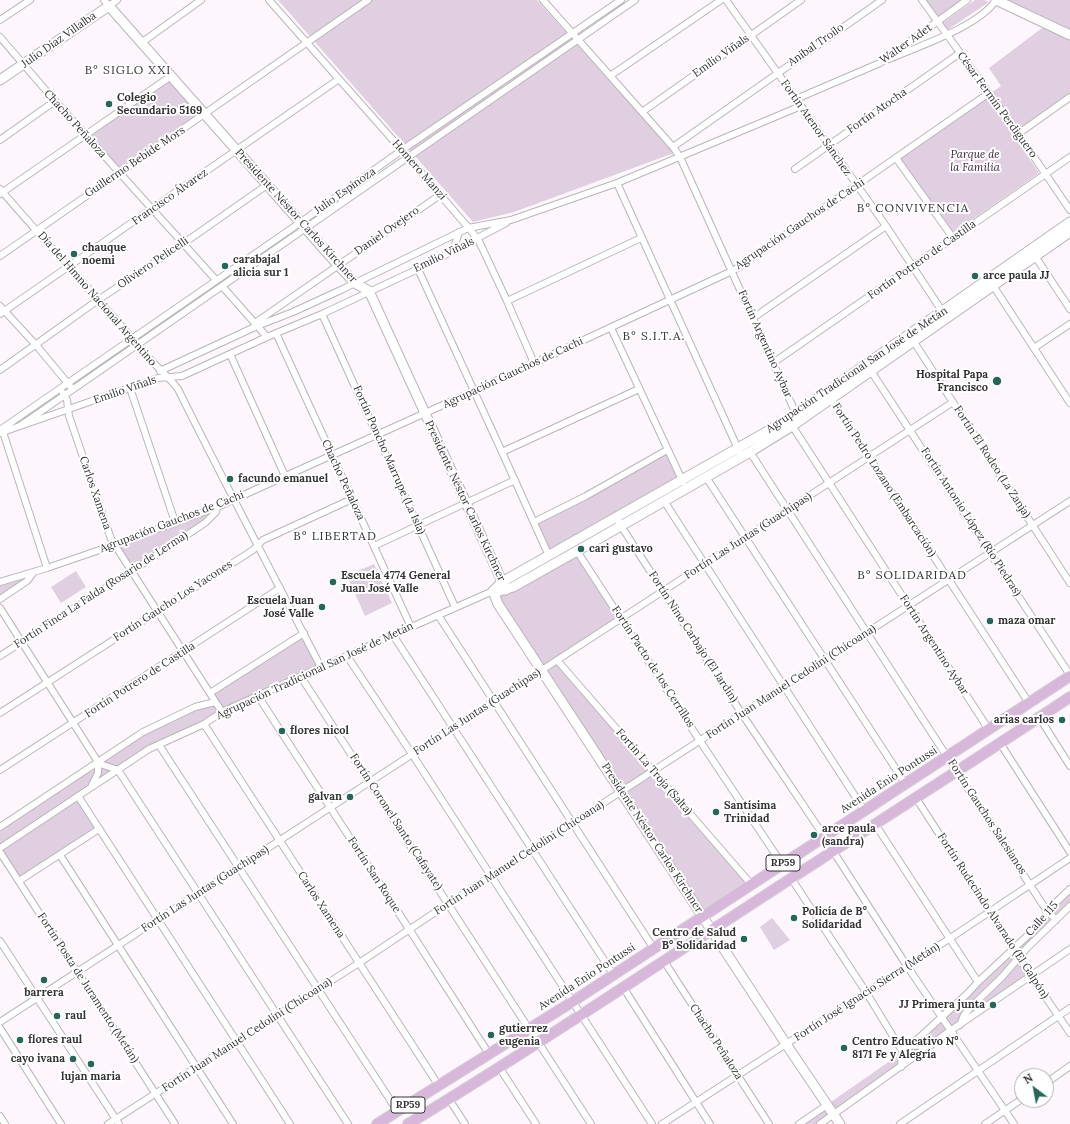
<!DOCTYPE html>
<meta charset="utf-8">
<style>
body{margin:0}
#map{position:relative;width:1070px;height:1124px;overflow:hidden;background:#fdf7fd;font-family:Lora,serif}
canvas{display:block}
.north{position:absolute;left:1014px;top:1068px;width:40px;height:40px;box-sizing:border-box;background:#fff;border:1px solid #aeadaf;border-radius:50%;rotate:328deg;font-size:11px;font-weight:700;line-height:16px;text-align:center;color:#353336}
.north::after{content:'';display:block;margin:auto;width:14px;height:18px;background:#246758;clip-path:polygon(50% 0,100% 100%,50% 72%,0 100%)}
</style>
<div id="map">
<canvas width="1070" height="1124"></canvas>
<div class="north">N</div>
</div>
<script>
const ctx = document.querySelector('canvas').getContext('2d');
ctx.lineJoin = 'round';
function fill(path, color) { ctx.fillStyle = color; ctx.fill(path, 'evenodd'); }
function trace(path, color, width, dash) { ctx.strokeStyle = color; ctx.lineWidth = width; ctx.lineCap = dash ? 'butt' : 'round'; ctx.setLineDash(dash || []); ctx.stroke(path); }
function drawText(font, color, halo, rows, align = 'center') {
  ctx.font = font + ' Lora,serif'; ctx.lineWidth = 4; ctx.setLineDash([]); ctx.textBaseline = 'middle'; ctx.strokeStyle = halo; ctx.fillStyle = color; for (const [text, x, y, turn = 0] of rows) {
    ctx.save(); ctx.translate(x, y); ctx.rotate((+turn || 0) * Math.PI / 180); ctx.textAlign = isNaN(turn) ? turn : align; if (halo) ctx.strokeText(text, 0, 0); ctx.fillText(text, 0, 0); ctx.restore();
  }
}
fill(new Path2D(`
 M278 0H537L674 153 514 212 473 222Z
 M923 0H965L937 20Z
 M975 0H984L989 2 946 31 941 24Z
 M1004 0H1070V94L1013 134 1039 173 953 233 899 157 1001 86 989 68 1050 22Z
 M170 79 201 114 120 169 91 136Z
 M667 450 682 480 549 556 534 522Z
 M217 507 212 516 132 571 114 545Z
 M577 551 621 617 542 670 496 594Z
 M374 564 392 603 365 616 347 576Z
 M76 571 86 587 61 603 51 587Z
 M34 572 0 599V582Z
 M304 633 321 667 149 749 0 848V827L143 732 215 702 210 693Z
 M557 663 650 770 622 789 545 671Z
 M654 774 749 883 703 914 624 793Z
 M77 798 98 829 20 880 0 850Z
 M1070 890V906L1019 958 1030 976 834 1112 828 1104 900 1054 1044 919Z
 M772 918 790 940 774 950 760 927Z
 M827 1106 832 1114 819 1124H800Z`), '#dfcfe0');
const street = new Path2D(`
 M104 0 109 6 117 0
 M269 0 408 157 478 239 507 301 534 363
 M543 0 673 147 680 157 797 416
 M726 0 886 226 944 314
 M922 0 1015 129 1070 210
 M0 20 30 0
 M0 37 55 101 216 280
 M141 43 201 0
 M889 59C917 47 980 26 996 0
 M610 76 721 0
 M796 99 880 63 967 0
 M642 112 801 0
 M1018 134 1070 97
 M0 140 55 101
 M673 147 882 0
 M896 158 953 238
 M795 169 960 53
 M617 183 739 451
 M0 189C48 245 99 299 147 356 157 367 169 377 178 389 224 482 273 575 321 667
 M0 194 171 76
 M453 251 459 232
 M0 256 368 0
 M1035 256 1070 309
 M418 269 502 452 549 556
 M992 284 1070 403
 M222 286 267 337
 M507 301 641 238
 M0 306 36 345 70 386
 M0 314 339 79
 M322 314 455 607
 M753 318 886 226
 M255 323 440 195
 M611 328 683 482
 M276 333 411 627
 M912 339 1070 583
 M1034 348 1070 324
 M230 354 285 476
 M773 363 1070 157
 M0 370 98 300 184 243 267 185
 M160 371 257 326 293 312 343 289 468 228 511 220 617 183 801 106
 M871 371 1070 675
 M130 388 175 522
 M63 393 67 400 69 416 111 539 222 712
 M831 399 1029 703
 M791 424 989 730
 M20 426 635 0
 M0 430 301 222 402 150 621 0
 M3 432 47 568
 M0 433 158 378 182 376 267 337 322 314 418 269 506 223
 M502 452 639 389
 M750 452 1030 885 1045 908 1056 920
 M706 477 905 783
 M664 501 864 810
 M616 518 742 714 824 836
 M534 522 586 496 667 450
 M374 546 515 480
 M577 551 700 741 782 864
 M0 582 47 568 114 545 217 507 474 391 732 271 739 267 989 93
 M0 599 27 581 34 572
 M0 608 98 762V773L92 785
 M438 615 654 949
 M393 635 613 974
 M0 656 132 571 205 523 216 512 217 507
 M347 656 412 754 652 1124
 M557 660 751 884
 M301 677 529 1029
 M210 693 304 633
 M258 696 409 929 489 1054
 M0 713 253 550 263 540 352 499
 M1039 717 1070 766
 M204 724 439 1086
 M1000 743 1070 852
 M159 745 398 1112
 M98 762 103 765 118 770 348 1124
 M0 770 280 588
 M78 796 290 1124
 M916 798 1019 958 1070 1033
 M875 824 978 982
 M0 827 143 732 195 707 215 702
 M0 848 149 749 204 724 222 712 393 635 493 591
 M833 851 907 966 1014 1124
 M0 852 175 1124
 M60 855 233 1124
 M791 878 866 992 902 1051
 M19 881 99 829
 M0 941 119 1124
 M664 961 769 1124
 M623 987 710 1124
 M0 1022 542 670 953 402
 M960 1025 964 1015 971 1007 1002 977 1027 948 1070 906
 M0 1028 61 1124
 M538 1042 591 1124
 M910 1046 931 1045
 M499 1067 536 1124
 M901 1067 902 1051 910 1046 967 994 978 982 1042 922 1048 910 1070 889
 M1046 1083 1070 1066
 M449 1099 465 1124
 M0 1116 5 1124
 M108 1124 359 963 449 903 1070 501
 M662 1124 949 939 1070 858
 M799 1124 827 1105
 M820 1124 950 1031 1070 949
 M900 1124 1070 1008
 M985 1124 1022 1099`);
const secondary = new Path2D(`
 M996 0 1070 35
 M0 80 109 6 338 265 355 283 369 291 506 590
 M493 591 502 582 782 423 1070 222
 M493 591 498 604 786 1044 840 1124
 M500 591 513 587 577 551 750 452 792 426 1070 232`);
const primary = new Path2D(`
 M377 1124 572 1002 1070 676
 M408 1124C519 1057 626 985 735 915 846 842 959 771 1070 697`);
trace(street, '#bab4bb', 8);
trace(secondary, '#bab4bb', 11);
trace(primary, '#d7d6d7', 12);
trace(street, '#fff', 6);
trace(secondary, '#fff', 9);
trace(primary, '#d7b7da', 10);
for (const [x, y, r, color] of [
 [109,104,4,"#246758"],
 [74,254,4,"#246758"],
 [225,266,4,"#246758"],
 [975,276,4,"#246758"],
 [997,381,5,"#246758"],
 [230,479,4,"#246758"],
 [581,549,4,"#246758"],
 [333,582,4,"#246758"],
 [322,607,4,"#246758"],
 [990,621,4,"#246758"],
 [1062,720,4,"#246758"],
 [282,731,4,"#246758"],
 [350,797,4,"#246758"],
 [716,812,4,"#246758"],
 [814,835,4,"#246758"],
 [794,918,4,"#246758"],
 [744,939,4,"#246758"],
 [44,980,4,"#246758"],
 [993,1005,4,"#246758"],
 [57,1016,4,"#246758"],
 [491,1035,4,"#246758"],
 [20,1040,4,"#246758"],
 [844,1048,4,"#246758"],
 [73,1059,4,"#246758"],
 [91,1064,4,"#246758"]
]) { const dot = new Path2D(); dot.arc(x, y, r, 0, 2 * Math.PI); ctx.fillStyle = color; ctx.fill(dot); trace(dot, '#fff', 1.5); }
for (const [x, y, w] of [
 [783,863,34],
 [408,1105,34]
]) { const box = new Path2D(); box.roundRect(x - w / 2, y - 8, w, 16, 3); ctx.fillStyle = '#fff'; ctx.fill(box); trace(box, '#353336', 1); }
drawText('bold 10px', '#353336', null, [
 ["RP59",783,863],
 ["RP59",408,1105]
]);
drawText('11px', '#353336', '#fff', [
 ["Julio Díaz Villalba",59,40,-35],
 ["Walter Adet",906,44,-35],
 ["Anibal Troilo",816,45,-35],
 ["Emilio Viñals",721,56,-35],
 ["César Fermín Perdiguero",997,105,54],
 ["Fortín Atocha",877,111,-35],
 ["Chacho Peñaloza",75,124,48],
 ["Fortín Atenor Sánchez",816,128,55],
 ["Guillermo Bebide Mors",135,162,-34],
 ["Homero Manzi",419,170,49],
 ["Julio Espinoza",345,191,-35],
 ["Francisco Álvarez",170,197,-35],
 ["Presidente Néstor Carlos Kirchner",296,216,48],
 ["Agrupación Gauchos de Cachi",800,224,-34],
 ["Daniel Ovejero",387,231,-35],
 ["Emilio Viñals",444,255,-26],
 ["Fortín Potrero de Castilla",922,260,-35],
 ["Oliviero Pelicelli",153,263,-34],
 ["Día del Himno Nacional Argentino",97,299,49],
 ["Fortín Argentino Aybar",765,344,66],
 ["Agrupación Tradicional San José de Metán",857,370,-34],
 ["Agrupación Gauchos de Cachi",513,373,-25],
 ["Emilio Viñals",125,390,-19],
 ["Fortín Poncho Marrupe (La Isla)",389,460,66],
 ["Fortín El Rodeo (La Zanja)",992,462,57],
 ["Chacho Peñaloza",343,480,65],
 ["Fortín Pedro Lozano (Embarcación)",884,480,57],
 ["Carlos Xamena",95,493,71],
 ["Presidente Néstor Carlos Kirchner",465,501,65],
 ["Agrupación Gauchos de Cachi",172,522,-21],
 ["Fortín Antonio López (Río Piedras)",971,522,57],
 ["Fortín Las Juntas (Guachipas)",748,536,-33],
 ["Fortín Finca La Falda (Rosario de Lerma)",101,590,-33],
 ["Fortín Gaucho Los Yacones",173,601,-33],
 ["Fortín Nino Carbajo (El Jardín)",693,637,57],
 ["Fortín Argentino Aybar",934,645,57],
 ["Fortín Pacto de los Cerrillos",653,667,57],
 ["Agrupación Tradicional San José de Metán",315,671,-25],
 ["Fortín Potrero de Castilla",140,680,-33],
 ["Fortín Juan Manuel Cedolini (Chicoana)",791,682,-33],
 ["Fortín Las Juntas (Guachipas)",477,712,-33],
 ["Fortín La Troja (Salta)",654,772,49],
 ["Avenida Enio Pontussi",889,780,-33],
 ["Fortín Gauchos Salesianos",987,817,57],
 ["Fortín Coronel Santo (Cafayate)",396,822,57],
 ["Presidente Néstor Carlos Kirchner",652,838,57],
 ["Fortín Juan Manuel Cedolini (Chicoana)",519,858,-33],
 ["Fortín San Roque",374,875,57],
 ["Fortín Las Juntas (Guachipas)",205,889,-33],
 ["Carlos Xamena",321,905,57],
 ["Fortín Rudecindo Alvarado (El Galpón)",993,916,57],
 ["Calle 115",1042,919,-48],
 ["Avenida Enio Pontussi",587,977,-33],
 ["Fortín Posta de Juramento (Metán)",88,988,57],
 ["Fortín José Ignacio Sierra (Metán)",867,992,-33],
 ["Fortín Juan Manuel Cedolini (Chicoana)",247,1035,-33],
 ["Chacho Peñaloza",716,1042,57]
]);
drawText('bold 11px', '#353336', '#fff', [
 ["Colegio",117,98],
 ["Secundario 5169",117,111],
 ["chauque",82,248],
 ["noemi",82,261],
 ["carabajal",233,260],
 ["alicia sur 1",233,273],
 ["arce paula JJ",983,276],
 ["Hospital Papa",988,375,"right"],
 ["Francisco",988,388,"right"],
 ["facundo emanuel",238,479],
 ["cari gustavo",589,549],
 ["Escuela 4774 General",341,576],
 ["Juan José Valle",341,589],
 ["Escuela Juan",314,601,"right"],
 ["José Valle",314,614,"right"],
 ["maza omar",998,621],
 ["arias carlos",1054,720,"right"],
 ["flores nicol",290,731],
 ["galvan",342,797,"right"],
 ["Santísima",724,806],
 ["Trinidad",724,819],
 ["arce paula",822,829],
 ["(sandra)",822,842],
 ["Policía de B°",802,912],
 ["Solidaridad",802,925],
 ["Centro de Salud",736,933,"right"],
 ["B° Solidaridad",736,946,"right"],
 ["barrera",44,993,"center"],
 ["JJ Primera junta",985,1005,"right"],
 ["raul",65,1016],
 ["gutierrez",499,1029],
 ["eugenia",499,1042],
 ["flores raul",28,1040],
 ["Centro Educativo N°",852,1042],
 ["8171 Fe y Alegría",852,1055],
 ["cayo ivana",65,1059,"right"],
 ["lujan maria",91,1077,"center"]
], 'left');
drawText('italic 11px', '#3c1b3e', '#fff', [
 ["Parque de",975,155],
 ["la Familia",975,168]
]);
ctx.letterSpacing = '1px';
drawText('12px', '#353336', '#fff', [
 ["B° SIGLO XXI",128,71],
 ["B° CONVIVENCIA",913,209],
 ["B° S.I.T.A.",654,337],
 ["B° LIBERTAD",335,537],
 ["B° SOLIDARIDAD",912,576]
]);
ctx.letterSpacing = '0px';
</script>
